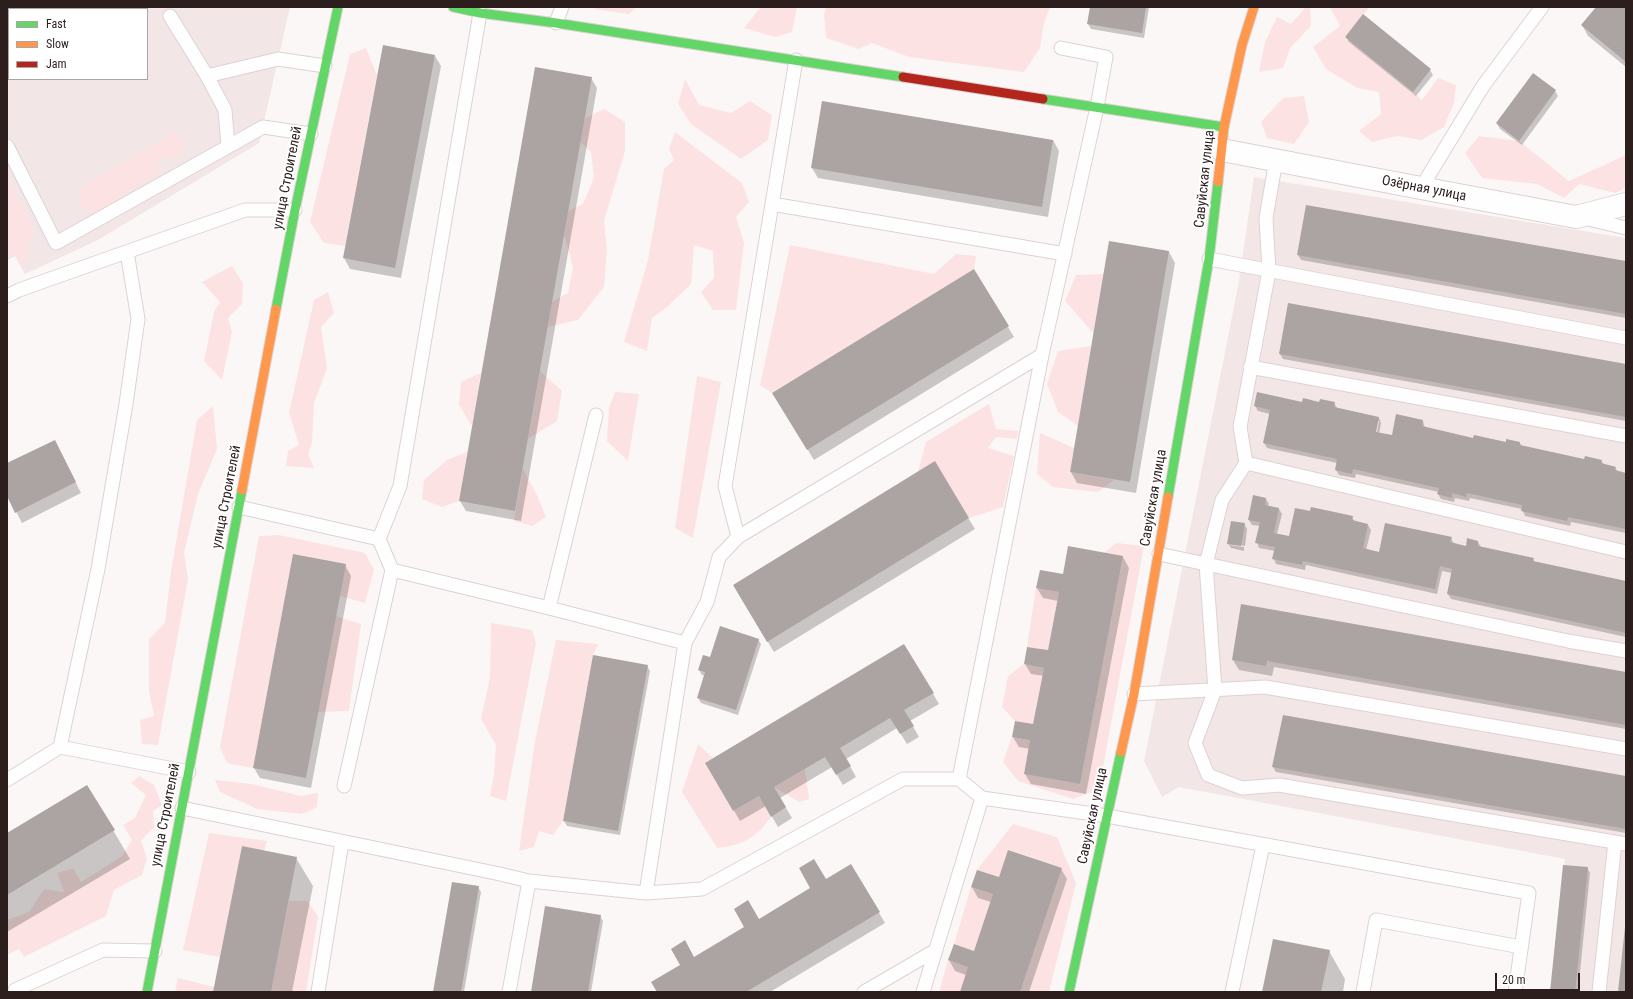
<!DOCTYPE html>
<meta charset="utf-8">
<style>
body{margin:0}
#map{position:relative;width:1633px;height:999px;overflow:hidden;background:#fcf7f7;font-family:"Roboto Condensed",sans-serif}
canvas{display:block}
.frame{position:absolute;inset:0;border:8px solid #2d1e1e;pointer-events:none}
.legend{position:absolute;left:8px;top:8px;width:140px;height:72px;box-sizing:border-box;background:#fff;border:1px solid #aba5a5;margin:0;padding:5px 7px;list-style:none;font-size:12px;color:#2d1e1e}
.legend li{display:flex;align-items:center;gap:8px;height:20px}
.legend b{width:20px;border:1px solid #aba5a5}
.scale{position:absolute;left:1495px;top:973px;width:85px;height:18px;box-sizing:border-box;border:2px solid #2d1e1e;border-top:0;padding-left:5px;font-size:12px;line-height:14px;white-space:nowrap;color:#2d1e1e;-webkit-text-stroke:3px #fff;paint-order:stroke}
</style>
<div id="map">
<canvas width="1633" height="999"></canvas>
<div class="frame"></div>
<ul class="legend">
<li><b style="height:5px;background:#63d668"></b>Fast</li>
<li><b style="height:5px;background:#ff974d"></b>Slow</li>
<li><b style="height:5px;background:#b3261e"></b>Jam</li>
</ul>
<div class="scale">20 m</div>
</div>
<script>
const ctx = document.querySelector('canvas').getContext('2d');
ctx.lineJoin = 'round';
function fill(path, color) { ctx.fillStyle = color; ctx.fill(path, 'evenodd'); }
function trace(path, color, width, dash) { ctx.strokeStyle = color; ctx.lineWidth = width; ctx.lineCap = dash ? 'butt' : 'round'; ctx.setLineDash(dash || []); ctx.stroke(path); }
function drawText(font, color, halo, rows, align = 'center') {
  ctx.font = font + ' "Roboto Condensed",sans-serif'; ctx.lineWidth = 4; ctx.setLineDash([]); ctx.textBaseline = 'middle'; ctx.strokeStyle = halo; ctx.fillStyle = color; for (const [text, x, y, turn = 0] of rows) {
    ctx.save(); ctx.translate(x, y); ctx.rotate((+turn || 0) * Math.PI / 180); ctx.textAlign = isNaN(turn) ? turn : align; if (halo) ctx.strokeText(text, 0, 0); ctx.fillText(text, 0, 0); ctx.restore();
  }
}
fill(new Path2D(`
 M7 7H290L259 143 98 240 25 274 15 256 7 261ZM9 9H147V79H9Z
 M1254 177 1626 238V992H1550L1565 859 1179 787 1162 797 1144 761 1239 281Z`), '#f3e6e6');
fill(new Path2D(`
 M596 7H636L629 14 594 9Z
 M763 7H797L792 32 775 37 744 28 759 9Z
 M826 7H1050L1044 23 1040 48 1024 72 909 57 872 43 859 49 826 38 824 15Z
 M1306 7H1310L1311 26 1290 48 1283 68 1259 72 1265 42 1277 17 1291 24Z
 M1330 7H1370L1345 37 1422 100 1438 78 1456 85 1454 103 1444 127 1421 140 1398 136 1372 142 1359 131 1381 114 1379 92 1357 88 1326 69 1313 47 1340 26Z
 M366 48 377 75 345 246 324 243 310 222 350 54Z
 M685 79 699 105 731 113 750 101 772 115 768 140 741 159 691 124 678 104Z
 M1304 96 1309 122 1294 144 1267 138 1261 122 1283 98Z
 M604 109 625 122V151L604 221 607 250 604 287 578 320 548 327 552 302 568 293 573 267 564 235 568 211 583 204 594 178 591 152 580 142 584 119Z
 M175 131 186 144 179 157 158 160 161 171 95 214 80 206 78 189Z
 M675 132 742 183 749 202 736 217 744 243 736 310H713L701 292 714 278 713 251 694 245 691 284 667 307 652 318 647 351 624 342 648 260 664 169 674 160 669 149Z
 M1479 136 1519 141 1569 181 1626 155V188L1615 193 1579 184 1564 198 1537 184 1482 178 1465 153Z
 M7 178 33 226 26 260 20 265 15 256 7 253Z
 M790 245 934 274 956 254 976 256 974 269 772 393 760 385Z
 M232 266 243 283 242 304 228 318 232 332 222 380 204 361 214 312 220 302 202 282Z
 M1104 274 1094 334 1065 301 1076 275Z
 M328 292 334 313 321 327 327 368 314 403 312 443 308 454 314 468 286 466 288 451 299 445 289 413 314 300Z
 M1091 346 1078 426 1058 412 1047 384 1058 351Z
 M540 371 562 391 557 421 528 439Z
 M481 373 472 426 459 405 461 382Z
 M697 376 721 382 693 538 675 528Z
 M615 392 639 394 628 461 607 441 609 408Z
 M989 404 996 429 1018 431 1017 439 996 437 988 448 1014 456 1003 507 969 518 935 462 918 472 926 442Z
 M213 406 217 449 198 494 184 553 188 579 158 745 142 744 140 720 154 716 149 691V639L165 623 171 571 197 420Z
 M1040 433 1074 448 1070 472 1114 480 1098 492 1053 487 1037 474Z
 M467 452 459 501 442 507 422 499 424 480 447 460Z
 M523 469 537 495 546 517 532 526 514 521Z
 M279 535 365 553 374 570 365 603 340 596 293 554 253 768 227 763 220 747 259 536Z
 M1116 543 1144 546 1103 767 1091 792 1073 799 1018 781 1003 762 1012 737 1030 740 1024 774 1080 784 1123 557 1104 553Z
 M1036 588 1059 592 1048 650 1027 647Z
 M336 616 361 624 349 711 318 712Z
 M491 623 532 630 536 643 506 801 490 796 494 775 496 745 481 719 490 677Z
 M556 640 598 644 593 655 563 821 553 835 539 831 534 847 519 851 535 741Z
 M1024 664 1044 668 1033 724 1015 721 1002 707 1008 676Z
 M698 744 713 758 705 763 733 811 759 796 771 817C755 839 743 845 717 848L682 792Z
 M805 769 809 799 799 802 774 787Z
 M139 776 154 785 162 805 153 811 154 827 141 841 147 859 142 875 114 890 106 916 24 957 19 949 7 955V920L29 912 44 889 64 892 57 873 73 868 81 882 122 856 132 840 123 825 135 818 146 795 131 783Z
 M215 780 252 784 301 796 318 793 317 807 302 814 257 809 220 792Z
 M1013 824 1057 837 1076 883 1049 992H1020L1062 868 1009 850 999 877 977 870Z
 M209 833 267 841 264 851 242 846 220 957 183 950Z
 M971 887 993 894 974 951 954 944Z
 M289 901H307L318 916 306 992H271Z
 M948 960 968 967 960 992H939Z
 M178 978 214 987 213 992H175Z`), '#fce2e2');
fill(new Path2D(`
 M86 7H118L115 9H87Z
 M1091 7H1149L1144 38 1091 29 1088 24Z
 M1597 7H1626V67L1588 36 1582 25Z
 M1346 37 1430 70 1433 75 1416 96 1349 42Z
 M435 56 441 66 401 278 350 269 344 258Z
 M1533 75 1555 91 1558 96 1522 145 1500 129 1497 124Z
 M591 78 597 88 521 521 466 511 460 501Z
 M1053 140 1059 151 1048 217 818 178 812 168Z
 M1307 206 1626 262V318L1301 260 1298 255Z
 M1110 242 1169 252 1175 263 1136 493 1077 483 1071 472Z
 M974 271 1014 337 814 460 779 403Z
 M1280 354 1626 365V421L1283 359Z
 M1303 403H1334L1337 408 1379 418 1381 423 1379 434 1392 437 1397 415 1423 421 1425 428 1474 439 1507 443H1520L1522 447 1585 460H1601L1604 465 1615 468 1618 472 1626 474V533L1571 522 1570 526 1525 516 1522 509 1470 498 1469 501 1455 498 1454 502 1441 499 1438 494 1439 492 1356 474 1355 478 1339 475 1336 470 1337 463 1267 448 1264 443 1270 414 1258 411 1255 406ZM1377 421H1379L1376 437H1374Z
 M60 451 81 493 22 523 7 494V464Z
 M934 463 975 529 774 652 740 596Z
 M1266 499 1269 504 1268 506 1279 509 1282 514 1277 534 1290 537 1352 517 1355 522 1368 525 1371 530 1366 550 1380 553 1451 538 1454 544 1466 547 1478 542 1481 547 1533 559 1535 563 1626 582V637L1451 599 1448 594 1452 573 1442 571 1437 594 1306 565 1305 570 1276 564 1274 559 1275 551 1259 548 1257 542 1260 526 1252 525 1249 520Z
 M1244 524 1247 529 1245 546 1230 543V545L1244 547V551L1231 548 1228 543Z
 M1069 547 1123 557 1129 568 1086 794 1031 784 1025 774 1030 749 1019 747 1013 737 1034 726 1044 676 1031 674 1025 664 1049 652 1058 601 1043 598 1037 588 1064 576Z
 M345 565 351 576 311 788 260 778 254 768Z
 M758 639 761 644 738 715 701 703 698 698 705 676 702 675 699 670 711 658Z
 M904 645 939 704 910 721 919 737 907 744 897 728 846 759 856 777 843 785 832 767 780 798 792 818 778 827 766 806 740 821 706 763Z
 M1233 660 1626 673V729L1274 667 1272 676 1239 670Z
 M647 666 650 671 620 835 567 826 564 821Z
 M1273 767 1626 777V833L1276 772Z
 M87 786 130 859 7 932V834Z
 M296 858 313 886 292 992H214Z
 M851 865 885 923 770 992H658L694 958Z
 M1587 868 1590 873 1578 992H1551Z
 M1061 869 1067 879 1029 992H961L966 975 955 971 949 960 974 952 991 902 978 898 972 887 1000 879Z
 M478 887 481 892 464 992H434Z
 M600 916 603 921 591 992H532Z
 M1626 927V992H1619Z
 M1329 951 1345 979 1343 992H1263Z`), '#0003');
fill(new Path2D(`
 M85 7H107L103 9H86Z
 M1090 7H1146L1142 33 1087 24Z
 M1596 7H1626V62L1581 25Z
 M1363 14 1431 69 1413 92 1345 37Z
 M383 45 435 55 395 268 343 258Z
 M535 67 592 77 515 511 459 501Z
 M1533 73 1556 90 1519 141 1496 123Z
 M822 101 1053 140 1042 207 811 168Z
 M1306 205 1626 261V314L1297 255Z
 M1109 241 1169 251 1130 482 1070 472Z
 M974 269 1009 326 807 450 772 393Z
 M1288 303 1626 364V417L1279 354Z
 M1257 392 1302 402 1303 398 1319 402 1320 399 1335 402 1334 407 1379 417 1376 432 1392 435 1396 414 1423 420 1422 426 1473 438 1474 435 1506 442V439L1520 442V445L1584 459 1585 456 1602 460 1601 463 1616 467 1615 470 1626 473V529L1568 517 1567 521 1521 511 1522 505 1467 493 1466 497 1452 493V498L1437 494 1439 488 1353 469 1352 474 1335 470 1337 459 1263 443 1270 410 1254 406Z
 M55 440 76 482 15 513 7 496V463Z
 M935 461 969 518 767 642 733 585Z
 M1253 495 1266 498 1265 505 1279 508 1274 533 1289 536 1295 508 1310 511 1311 507 1353 516 1352 520 1368 524 1363 548 1379 552 1385 523 1452 537 1450 542 1466 546 1467 538 1478 541V546L1534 558 1533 561 1626 581V633L1447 594 1452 569 1440 566 1435 589 1303 561 1302 565 1272 559 1275 547 1255 543 1260 522 1248 520Z
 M1231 521 1245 523 1241 546 1227 544Z
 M1068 546 1123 556 1080 784 1024 774 1030 740 1012 737 1015 721 1033 724 1044 668 1024 664 1027 647 1048 650 1059 592 1036 588 1040 570 1063 574Z
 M293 554 346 564 306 778 253 768Z
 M1241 604 1626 672V725L1267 661 1266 666 1232 660Z
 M720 626 759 639 736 710 697 698 705 672 698 670 703 655 710 657Z
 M904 644 934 693 904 710 914 726 900 734 890 718 840 748 851 766 836 775 825 757 774 787 786 807 771 817 759 796 733 811 705 763Z
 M593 655 648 665 618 831 563 821Z
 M1283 715 1626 776V829L1272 767Z
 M87 785 115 830 7 895V833Z
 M242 846 297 857 271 992H213Z
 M1008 850 1062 868 1020 992H960L968 967 948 960 954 944 974 951 993 894 971 887 977 870 999 877Z
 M814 859 826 879 851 864 880 912 746 992H657L651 982 680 965 671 949 685 940 694 957 744 927 734 909 748 900 759 919 810 888 799 868Z
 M1563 865 1588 867 1575 992H1550Z
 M452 882 479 886 461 992H433Z
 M545 906 601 915 588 992H531Z
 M1625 927 1626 992H1618Z
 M1273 939 1330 950 1321 992H1262Z`), '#aca3a3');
const lane = new Path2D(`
 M170 16 207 76 225 110 228 146
 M556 23 562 7
 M207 76 278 59 325 66
 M7 146 56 243 263 127 311 134
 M1276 160 1266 218 1269 271 1240 427 1246 463 1222 500 1206 564 1215 690 1195 743 1208 775 1242 788 1279 785 1626 844
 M1421 188 1483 86 1542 7
 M772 204 1065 254
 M1584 218 1626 228
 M1209 259 1626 338
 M7 296 19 290 245 210H295
 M1250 367 1626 436
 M1246 463 1626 552
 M239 507 379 539
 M738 537 725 486 796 60
 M1159 554 1568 641 1626 651
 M392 570 549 608 685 643
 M549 608 596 415
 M1134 694 1265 687 1626 749
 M60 747 98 569 126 404 138 319 127 252
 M959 779 1042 355 1097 107 1106 57 1061 48
 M7 780 60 747 189 772
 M344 786 392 570 379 539 400 486 480 13
 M182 808 500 874 529 881 646 893 702 889 903 779H959L982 798 1107 816 1529 893 1515 992
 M646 893 685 643 707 602 719 557 738 537 1042 355
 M15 992V990L103 950 155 951
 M318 992 342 842
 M509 992 529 881
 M864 992 936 950
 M923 992 982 798
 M1232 992 1263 845
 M1363 992 1376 920 1521 947
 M1599 992 1615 842`);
const street = new Path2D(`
 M1222 150 1421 188 1576 217 1626 204`);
const fast = new Path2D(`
 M453 7 480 13 556 23 903 77
 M1043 99 1224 127
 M276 309 295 210 338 7
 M1168 497 1209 259 1218 182
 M147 992 242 490
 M1069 992 1121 752`);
const slow = new Path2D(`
 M1218 182 1224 127 1242 45 1254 7
 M242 490 276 309
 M1121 752 1134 694 1168 497`);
const jam = new Path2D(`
 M903 77 1043 99`);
trace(lane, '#ddd2d2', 15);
trace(street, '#ddd2d2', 24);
trace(fast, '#ddd2d2', 11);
trace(slow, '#ddd2d2', 11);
trace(jam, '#ddd2d2', 11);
trace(lane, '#fffefe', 13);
trace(street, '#fffefe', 22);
trace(fast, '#63d668', 9);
trace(slow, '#ff974d', 9);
trace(jam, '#b3261e', 9);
drawText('14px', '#2d1e1e', '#fff', [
 ["улица Строителей",288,178,-79],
 ["Савуйская улица",1205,179,-84],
 ["Озёрная улица",1424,189,11],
 ["улица Строителей",227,497,-79],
 ["Савуйская улица",1154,498,-80],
 ["улица Строителей",166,815,-79],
 ["Савуйская улица",1093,816,-78]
]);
</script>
